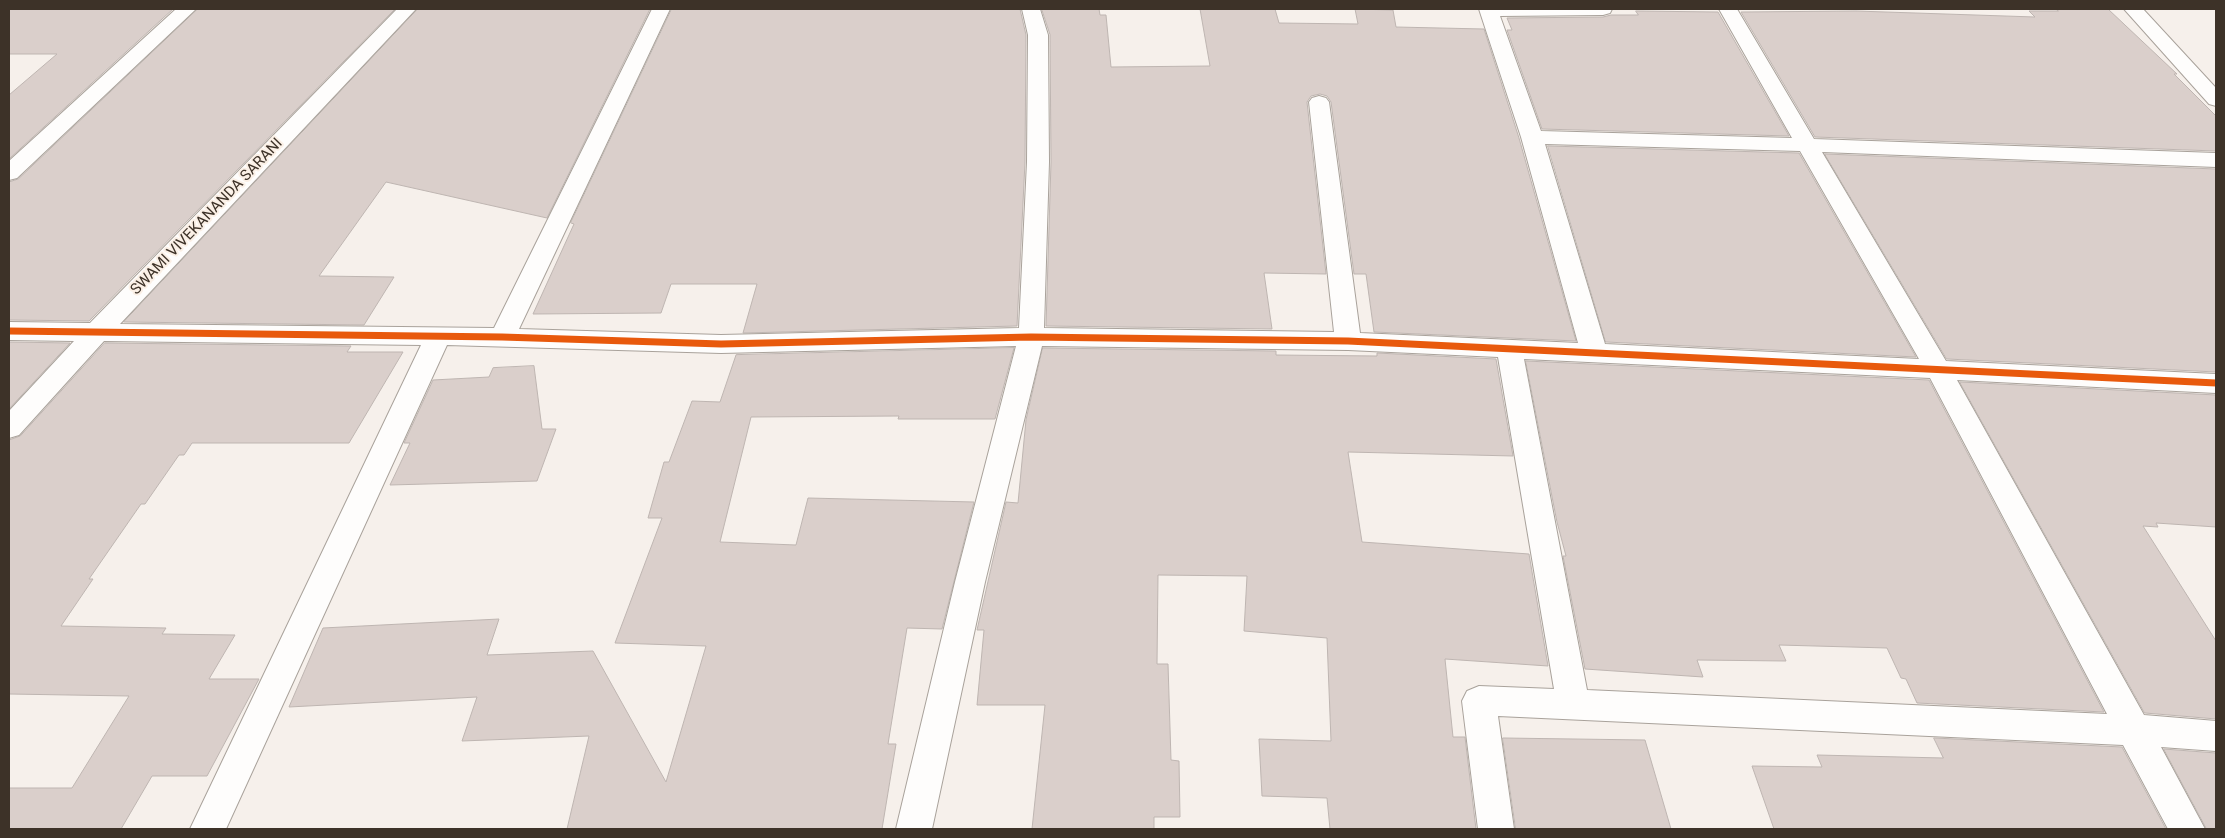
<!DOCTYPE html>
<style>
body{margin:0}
#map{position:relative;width:2225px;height:838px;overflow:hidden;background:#f6f0eb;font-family:Roboto,sans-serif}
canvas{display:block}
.frame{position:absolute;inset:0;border:10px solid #3d3228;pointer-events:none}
</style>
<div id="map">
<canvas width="2225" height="838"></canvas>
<div class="frame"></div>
</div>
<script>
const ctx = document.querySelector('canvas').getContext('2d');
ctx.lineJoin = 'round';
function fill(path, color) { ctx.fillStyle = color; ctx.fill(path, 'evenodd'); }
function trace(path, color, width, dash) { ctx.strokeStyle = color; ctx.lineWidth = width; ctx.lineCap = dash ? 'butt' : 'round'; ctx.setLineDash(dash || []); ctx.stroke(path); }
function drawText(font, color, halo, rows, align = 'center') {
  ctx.font = font + ' Roboto,sans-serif'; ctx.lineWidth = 4; ctx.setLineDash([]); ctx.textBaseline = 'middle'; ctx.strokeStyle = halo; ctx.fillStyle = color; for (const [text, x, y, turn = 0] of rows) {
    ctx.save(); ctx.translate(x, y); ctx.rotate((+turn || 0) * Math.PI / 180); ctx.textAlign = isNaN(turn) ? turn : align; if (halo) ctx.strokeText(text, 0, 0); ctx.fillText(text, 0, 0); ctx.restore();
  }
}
const building = new Path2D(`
 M9 9H173L9 159V95L57 54H9Z
 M198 9H395L89 321 9 320V182L18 179Z
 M418 9H650L547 218 386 182 319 276 394 277 364 325 124 322Z
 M672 9H1020L1026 35 1025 162 1017 326 743 333 757 284H671L661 313 533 314 574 224 571 223Z
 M1042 9H1099L1100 15H1106L1111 67 1210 66 1200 9H1275L1279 23 1358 24 1355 9 1393 10 1396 27 1484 29 1519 138 1576 341 1374 332 1366 274H1354L1331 102 1327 96 1320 94 1311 96 1307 102 1326 274 1264 273 1272 329 1046 326 1051 162 1050 35Z
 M2056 9H2108L2177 74H2174L2216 116V151L1815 137 1741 12 1856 11 2035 17 2029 11H2058Z
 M1636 11 1718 12 1789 136 1542 129 1507 30H1512L1507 18 1603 17 1611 15H1638Z
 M1548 146 1799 153 1916 357 1606 342Z
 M1825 154 2216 169V372L1947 359Z
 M9 342 70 343 9 409Z
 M105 343 351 346 347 352H403L349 443H192L184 455H179L145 504H141L89 579H93L61 626 166 628 162 634 235 635 209 679H259L207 776H152L121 829H9V788H72L129 696 9 694V440L20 436Z
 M1014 348 995 419H898L899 416 751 417 720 542 796 545 808 498 974 502 942 629 907 628 888 744H896L882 829H567L589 736 462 741 477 697 289 707 323 628 499 619 487 655 593 651 666 782 706 646 615 643 662 518H648L664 462H669L692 401 720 402 736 355Z
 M1043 348 1276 351V355L1377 356V353L1496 359 1513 456 1348 452 1362 542 1529 554 1548 666 1445 659 1453 737H1465L1476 829H1330L1327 798 1262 796 1259 739 1331 741 1327 638 1244 631 1247 576 1158 575 1157 664H1168L1171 760 1179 761 1180 817H1154V829H1032L1045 705H977L984 630H977L1006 502 1018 503 1026 420Z
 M1526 361 1929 380 2104 712 1917 703 1906 679 1901 678 1887 648 1779 645 1786 661 1697 660 1703 677 1585 669 1563 556H1566L1557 522Z
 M534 366 542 429H556L537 481 390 485 410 443H404L433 380 489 377 493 368Z
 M1960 382 2216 395V527L2156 523 2158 527 2143 526 2216 641V719L2145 713Z
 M1503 738 1645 740 1671 829H1516Z
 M1934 738 2122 747 2166 829H1774L1752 766 1822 767 1817 755 1943 758Z
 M2164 749 2216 753V829H2207Z`);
fill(building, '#dacfcb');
trace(building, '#beb5b1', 1);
const minor = new Path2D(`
 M176 9H196L17 178 9 180V161Z
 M397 9H416L120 324 494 328 652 9H670L519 329 721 335 1019 328 1027 162 1028 35 1022 9H1040L1048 35 1049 162 1044 328 1334 332 1309 102 1312 98 1319 96 1326 98 1329 102 1360 333 1578 343 1521 137 1479 9H1612L1610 13 1603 15 1500 16 1541 131 1792 138 1719 9H1737L1814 139 2216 153V167L1822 152 1946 361 2216 374V393L1957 380 2144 715 2216 721V751L2161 747 2205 829H2168L2123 745 1498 716 1514 829H1478L1462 701 1467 691 1479 686 1554 689 1498 357 1348 350 1042 346 985 582 932 829H896L955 582 1016 346 721 353 447 345 226 829H190L421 345 104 341 19 435 9 438V411L74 341 9 340V322L90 323ZM1545 144 1800 151 1919 359 1605 344ZM1524 359 1930 378 2107 714 1587 690Z
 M2124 9H2143L2216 88V106L2209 104Z`);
trace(minor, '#a9a29b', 2);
fill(minor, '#fefdfc');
trace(new Path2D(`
 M9 331 502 337 721 344 1031 337 1348 341 2216 383`), '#e8590c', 7);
drawText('15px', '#3d3228', '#fbf0e6', [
 ["SWAMI VIVEKANANDA SARANI",207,217,-46]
]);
</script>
